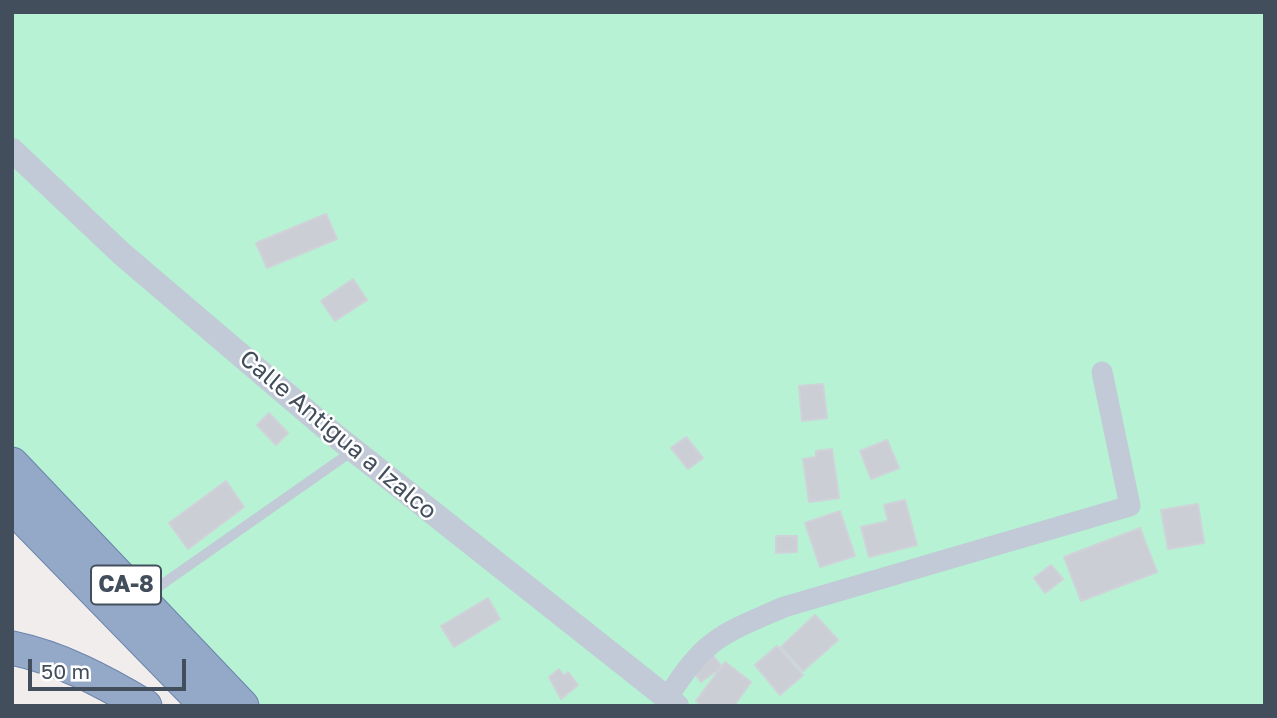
<!DOCTYPE html>
<style>
body{margin:0}
#map{position:relative;width:1277px;height:718px;overflow:hidden;background:#f0edec;font-family:"Golos Text",sans-serif}
canvas{display:block}
.frame{position:absolute;inset:0;border:14px solid #434e5c;pointer-events:none}
.scale{position:absolute;left:28px;top:659px;width:158px;height:32px;box-sizing:border-box;border:4px solid #434e5c;border-top:0;padding-left:9px;font-size:21px;line-height:24px;white-space:nowrap;color:#434e5c;-webkit-text-stroke:5px #fff;paint-order:stroke}
</style>
<div id="map">
<canvas width="1277" height="718"></canvas>
<div class="frame"></div>
<div class="scale">50 m</div>
</div>
<script>
const ctx = document.querySelector('canvas').getContext('2d');
ctx.lineJoin = 'round';
function fill(path, color) { ctx.fillStyle = color; ctx.fill(path, 'evenodd'); }
function trace(path, color, width, dash) { ctx.strokeStyle = color; ctx.lineWidth = width; ctx.lineCap = dash ? 'butt' : 'round'; ctx.setLineDash(dash || []); ctx.stroke(path); }
function drawText(font, color, halo, rows, align = 'center') {
  ctx.font = font + ' "Golos Text",sans-serif'; ctx.lineWidth = 5; ctx.setLineDash([]); ctx.textBaseline = 'middle'; ctx.strokeStyle = halo; ctx.fillStyle = color; for (const [text, x, y, turn = 0] of rows) {
    ctx.save(); ctx.translate(x, y); ctx.rotate((+turn || 0) * Math.PI / 180); ctx.textAlign = isNaN(turn) ? turn : align; if (halo) ctx.strokeText(text, 0, 0); ctx.fillText(text, 0, 0); ctx.restore();
  }
}
fill(new Path2D(`
 M12 12H1265V706H194L12 526Z`), '#b6f2d3');
const building = new Path2D(`
 M326 214 337 239 267 268 256 243Z
 M353 279 367 300 335 321 321 301Z
 M823 384 827 418 802 421 799 386Z
 M269 413 288 433 276 445 257 425Z
 M686 437 703 458 688 469 671 448Z
 M887 440 899 468 871 479 860 451Z
 M832 449 839 498 809 502 803 459 816 457V451Z
 M226 481 244 507 188 549 169 523Z
 M905 500 917 545 869 557 861 527 888 521 884 505Z
 M1198 504 1204 543 1168 549 1161 510Z
 M840 511 855 556 820 567 805 523Z
 M1140 528 1157 572 1081 601 1064 557Z
 M776 536H797V552L776 553Z
 M1051 565 1063 579 1045 593 1034 578Z
 M488 598 500 619 454 647 441 626Z
 M815 615 838 640 803 671 781 647Z
 M777 646 803 675 780 695 755 665Z
 M712 654 722 667 701 682 692 670Z
 M725 662 751 682 734 706H702L696 701Z
 M559 669 564 676 568 672 578 685 561 699 549 677Z`);
fill(building, '#cbced5');
trace(building, '#d0d2d9', 2);
const trunk = new Path2D(`
 M12 464 242 706
 M12 506 207 706
 M12 648C60 658 103 681 145 706`);
trace(trunk, '#6b84ac', 35);
trace(new Path2D(`
 M144 597 354 450`), '#c1cad6', 10);
trace(new Path2D(`
 M667 699C703 639 722 634 784 607L1130 506 1102 372`), '#c1cad6', 21);
trace(new Path2D(`
 M12 150 122 254 332 433 677 706`), '#c1cad6', 24);
trace(trunk, '#94a9c8', 33);
for (const [x, y, w] of [
 [126,585,70]
]) { const box = new Path2D(); box.roundRect(x - w / 2, y - 19.5, w, 39, 5); ctx.fillStyle = '#fff'; ctx.fill(box); trace(box, '#434e5c', 2); }
drawText('bold 23px', '#434e5c', null, [
 ["CA-8",126,585]
]);
drawText('24px', '#434e5c', '#fff', [
 ["Calle Antigua a Izalco",338,435,40]
]);
</script>
